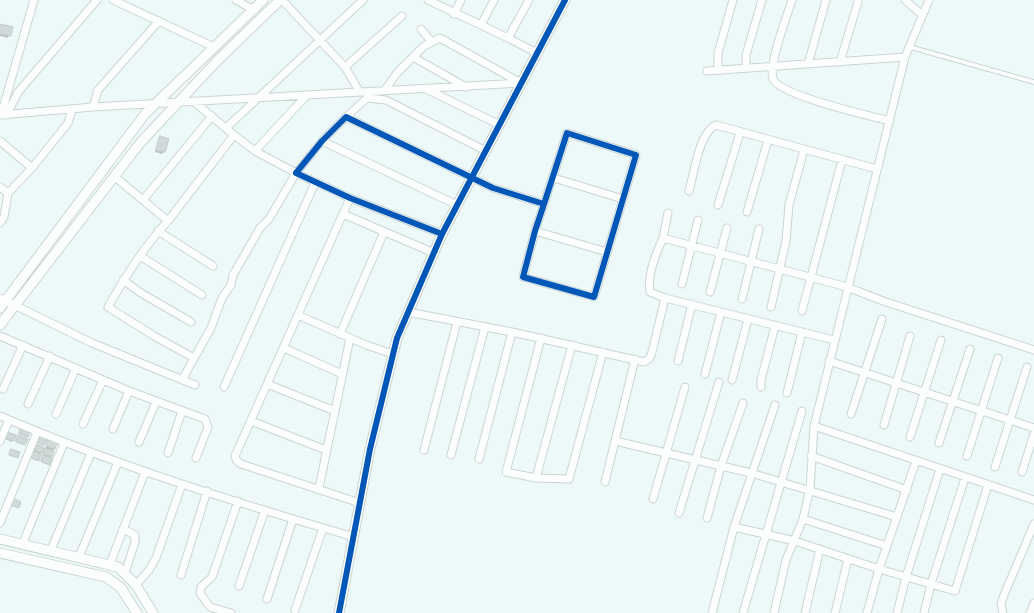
<!DOCTYPE html>
<style>
body{margin:0}
canvas{display:block;background:#edf9f8}
</style>
<canvas width="1034" height="613"></canvas>
<script>
const ctx = document.querySelector('canvas').getContext('2d');
ctx.lineJoin = 'round';
function fill(path, color) { ctx.fillStyle = color; ctx.fill(path, 'evenodd'); }
function trace(path, color, width, dash) { ctx.strokeStyle = color; ctx.lineWidth = width; ctx.lineCap = dash ? 'butt' : 'round'; ctx.setLineDash(dash || []); ctx.stroke(path); }
fill(new Path2D(`
 M0 25 12 28 8 38 0 36Z
 M160 137 164 152 162 154 155 152Z
 M20 429 27 436 26 437 19 434Z
 M6 434 15 436 12 442 5 439Z
 M48 441 56 444 48 465 41 462Z
 M34 446 43 448 37 461 30 458Z`), '#0003');
const building = new Path2D(`
 M0 24 13 27 11 36 0 34Z
 M160 136 169 139 165 152 156 150Z
 M21 427 30 431 28 437 19 433Z
 M7 432 16 435 14 441 5 438Z
 M18 435 28 439 25 445 16 442Z
 M37 435 47 439 44 445 35 442Z
 M48 440 57 443 55 449 46 446Z
 M35 444 44 447 42 453 33 450Z
 M45 448 54 451 52 457 43 454Z
 M11 449 20 452 18 458 9 455Z
 M32 451 41 454 39 461 30 457Z
 M43 455 52 458 50 465 41 461Z
 M12 498 21 502 19 508 9 505Z`);
fill(building, '#d0dad9');
trace(building, '#c2cbca', 1);
const service = new Path2D(`
 M910 47 1034 82`);
const minor = new Path2D(`
 M113 0 214 47
 M236 0 254 10
 M282 0 345 67 359 91
 M428 0 481 25
 M494 0 481 25 508 38
 M529 0 508 38 537 53
 M792 0C787 16 768 65 773 79 779 95 870 116 890 121
 M905 0 922 15
 M454 14 461 0
 M421 29 431 41
 M413 57 424 46 440 38 521 83
 M840 62 858 2
 M808 64 826 0
 M345 67 402 16
 M746 68V55L762 0
 M718 70V53L733 0
 M707 71 905 57
 M426 89 500 125
 M385 90 397 73 413 57 466 87
 M93 107 98 90 159 21
 M0 115 93 107 521 83
 M1 115 34 0
 M6 115 19 91 97 0
 M346 117 367 98 386 100 486 151
 M226 128 363 0
 M234 135 255 151 306 96
 M0 141 32 168
 M322 141 457 205
 M114 176 168 221 234 135 193 101
 M554 178 623 199
 M0 187 8 193
 M689 191C694 174 699 132 716 125L877 169
 M350 198 235 456 237 461 241 464 360 503
 M143 200 212 116
 M718 205 740 133
 M747 212 768 140
 M343 214 434 253
 M168 221C144 246 125 277 108 307L154 336 194 358
 M0 223 4 217 8 193 32 168 68 123 72 109
 M158 231 213 266
 M535 231 607 252
 M442 234 350 198 296 173 322 141 346 117 493 188 544 204 535 231 523 277 594 297 636 155 567 133 544 204
 M663 238 668 213
 M140 256 202 295
 M123 280 141 293 191 322
 M682 284 698 220
 M710 292 727 228
 M0 298 92 343 195 385
 M742 299 759 229
 M771 307 786 241 789 205 804 150
 M802 311 842 160
 M408 312 512 332 479 459
 M298 315 366 345 393 354
 M512 332 644 362 650 358 652 352 665 298
 M340 334 384 232
 M0 336 129 391 205 419 208 427 196 458
 M541 338 506 472 536 478 569 479 603 352
 M834 340 665 298 650 292C647 275 656 253 663 238L847 287 883 301 1034 350
 M284 348 342 374
 M678 361 692 304
 M829 361 1034 428
 M705 374 721 312
 M182 380 211 328 222 298 231 285 233 275 260 228 269 219 296 173 255 151
 M732 380 748 319
 M267 384 335 411
 M224 387 315 183
 M761 387V380L775 326
 M3 389 23 345
 M787 393 802 332
 M28 404 50 356
 M56 414 76 368
 M851 414 882 319
 M0 416C115 465 234 502 354 537
 M251 421 326 450
 M83 424 103 380
 M884 425 910 336
 M814 426 1034 500
 M113 429 129 391
 M910 437 941 340
 M0 441 9 420
 M615 441 751 473 897 517
 M139 442 156 402
 M939 443 970 349
 M424 450 457 322
 M168 453 182 411
 M451 455 485 327
 M811 456 907 490
 M967 456 998 358
 M995 467 1027 367
 M1022 472 1034 434
 M536 478 572 345
 M605 482 635 359
 M319 488 350 338
 M653 499 685 387
 M679 513 719 382
 M707 518 721 466 743 403
 M803 519 887 546
 M0 523 37 432
 M734 527 795 541 879 569 955 591 988 485
 M123 529 135 535V542L125 573
 M22 545 64 443
 M51 550 91 453
 M79 557 118 462
 M110 564 145 472
 M181 575 207 491
 M136 585 149 570 156 558 182 484
 M239 586 265 510
 M267 599 293 519
 M295 610 323 528
 M231 613 210 607 200 593 201 587 212 577 238 501
 M712 613 734 527 775 405
 M743 613 802 411
 M774 613 786 560 803 519 810 489 814 426 905 57 929 0
 M805 613 820 549
 M835 613 848 559
 M867 613 879 569 916 461
 M897 613 906 577 940 469
 M924 613 931 584 965 478
 M1003 613 1001 604 1004 595 1034 524
 M1030 613 1034 603`);
const tertiary = new Path2D(`
 M0 308 145 114 263 0
 M0 325 140 143 218 60 280 0
 M0 539 118 567 136 585 153 613
 M0 553 106 577 121 588 137 613
 M339 613 370 449 397 338 442 234 565 0`);
trace(service, '#cad5d3', 5.5);
trace(minor, '#cad5d3', 9);
trace(tertiary, '#cad5d3', 11);
trace(service, '#fcfefe', 3.5);
trace(minor, '#fcfefe', 7);
trace(tertiary, '#fcfefe', 9);
trace(new Path2D(`
 M442 234 350 198 296 173 322 141 346 117 493 188 544 204 535 231 523 277 594 297 636 155 567 133 544 204
 M339 613 370 449 397 338 442 234 565 0`), '#0057b8', 6);
</script>
